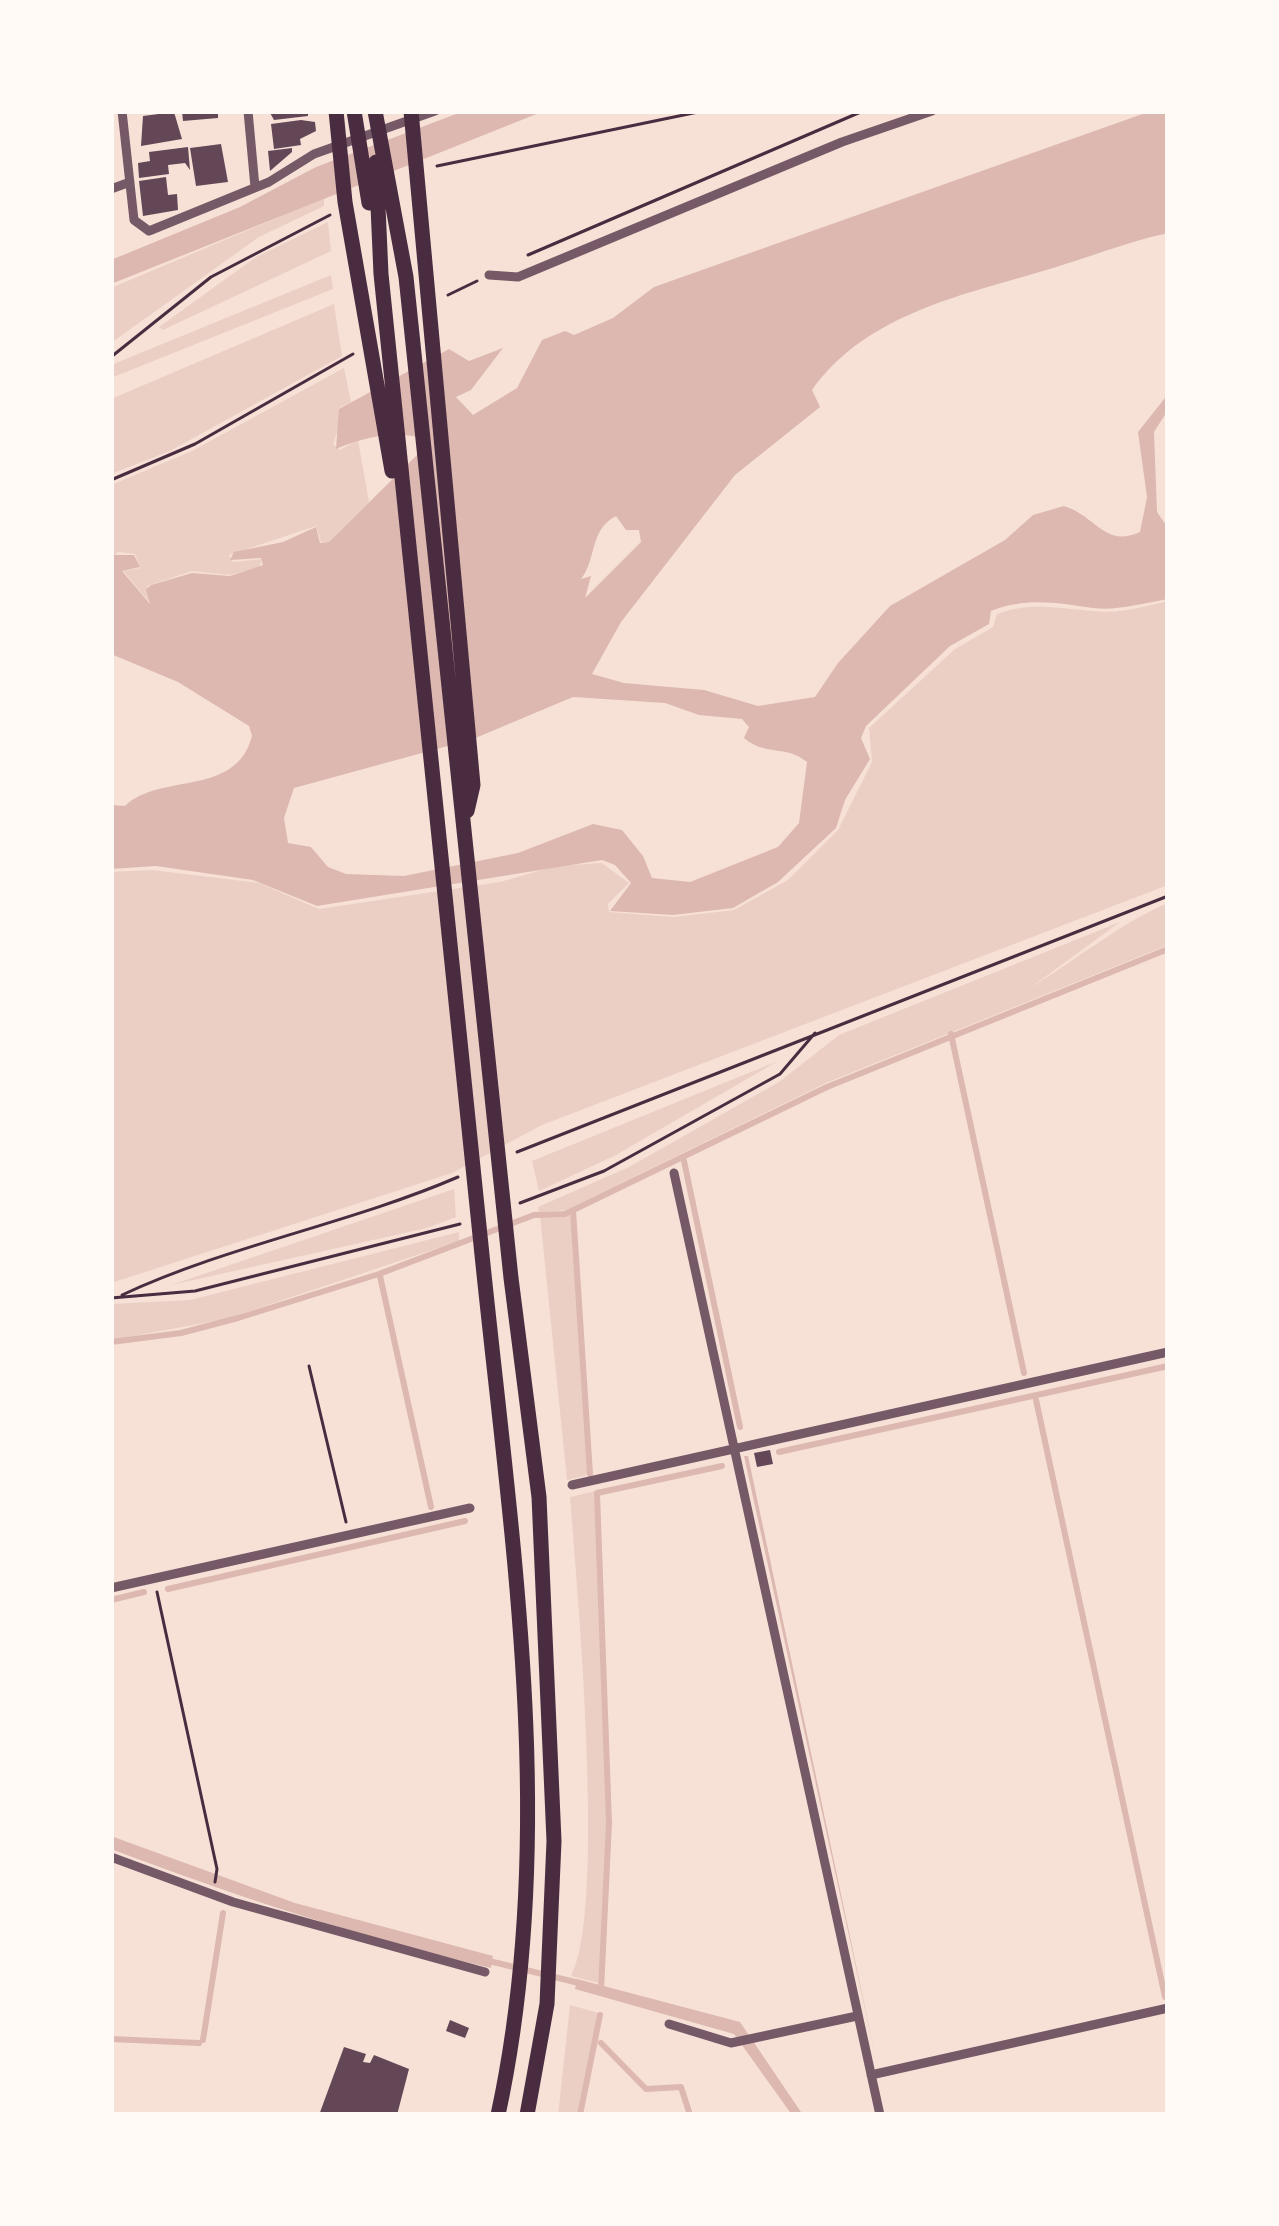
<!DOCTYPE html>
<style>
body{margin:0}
#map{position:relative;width:1279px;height:2226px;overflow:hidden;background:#f7e1d7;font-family:Mulish,sans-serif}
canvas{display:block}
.frame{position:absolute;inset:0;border:114px solid #fffaf5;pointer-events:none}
</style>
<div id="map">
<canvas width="1279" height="2226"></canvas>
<div class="frame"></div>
</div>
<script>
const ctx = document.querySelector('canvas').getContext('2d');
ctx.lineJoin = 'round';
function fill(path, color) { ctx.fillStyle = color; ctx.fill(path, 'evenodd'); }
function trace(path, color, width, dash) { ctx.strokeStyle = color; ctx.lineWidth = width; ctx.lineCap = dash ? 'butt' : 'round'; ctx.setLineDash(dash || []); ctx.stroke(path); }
fill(new Path2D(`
 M324 198V206L259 237 111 343V288Z
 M328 222 331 251 163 330 159 327 256 257Z
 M331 275 333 289 111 378V365Z
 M334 304 342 356 170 451 111 474V399Z
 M344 368 351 402 339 408 341 421 333 444 340 450 358 440 369 502 329 542H321L316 526 229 555 233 562 262 559 259 567 230 575 192 571 147 586 150 603 123 571 140 568 135 554 118 552 111 559V485L192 451Z
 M1168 601V885L542 1125 452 1173 111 1283V872L152 870 259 883 319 909 500 882 556 866 602 863 629 883 608 904 609 912 674 917 734 910 788 880 838 830 872 762 869 728 955 649 993 627 997 614C1030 602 1058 608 1092 611 1118 614 1143 607 1168 601Z
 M1168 903V945L826 1083 566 1210 539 1212 538 1207 629 1167 779 1082 839 1035 1120 922 1030 988C1071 963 1127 919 1168 903Z
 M778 1061 616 1155 539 1191 532 1161Z
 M454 1189 456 1217 427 1228 171 1285Z
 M571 1213 588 1475 567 1480 540 1216Z
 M459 1232V1241L226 1319 111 1340V1304L190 1300Z
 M595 1491 608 1824 599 1983 571 1976C607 1911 577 1587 570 1497Z
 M570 2005 599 2013 597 2045 579 2115H558Z`), '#ebcfc5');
fill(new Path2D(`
 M464 111H544L111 284V260L240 207 316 167Z
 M1151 111H1168V233C1122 243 1080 261 1036 273 954 297 864 317 812 390L820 407 735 475 621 622 592 674 624 683 704 690 758 706 815 697 838 663 890 606 1005 540 1033 515 1064 506C1096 516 1105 548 1140 532L1147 497 1138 432 1168 394V410L1154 432 1157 512 1168 528V599C1144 603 1117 611 1093 608 1056 603 1027 597 991 611L989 624 950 646 866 726 861 738 870 759 845 800 836 828 778 882 733 908 673 915 610 911 631 883 615 865 602 860 317 906 253 880 156 866 111 869V805L125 806C160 772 236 798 252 736L249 726 178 682 111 654 114 555H134L140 567 122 571 150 604 146 589 151 585 192 573 230 576 263 565 261 558 230 560 234 552 283 542 316 527 320 543 329 542 417 455 422 438C391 430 362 438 336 449L339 409 449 349 469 361 503 348 471 390 456 397 473 415 517 388 542 340 565 331 574 335 613 318 654 287ZM616 516 626 530H639L641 542 585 598 591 576 581 579C597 559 589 530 616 516ZM573 697 665 703 699 715 742 719 749 727 744 738C767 757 784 744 807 762L799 823 778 847 690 882 652 878 643 856 622 830 593 824 518 853 404 876 346 874 328 867 311 847 288 843 284 818 294 788 473 739Z
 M744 1456H748L876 2059Z
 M111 1836 295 1903 493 1956 491 1968C360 1937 235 1896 111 1849Z
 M577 1979 740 2022 803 2115H792L734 2034 575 1989Z`), '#dcb8b0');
trace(new Path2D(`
 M951 1034 1024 1373
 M684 1161 740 1427
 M573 1210 590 1474
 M380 1276 431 1507
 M111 1342 181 1333 238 1318 379 1274 534 1215 565 1214 827 1087 1168 949
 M1036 1400 1165 1997
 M779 1452 1168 1366
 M168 1589 465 1521
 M111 1600 144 1592
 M485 1960 583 1984
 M601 1990 609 1823 597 1493 722 1466
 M111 2039 199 2043
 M203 2040 223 1913
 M601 2043 646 2089 681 2087 690 2115
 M580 2115 600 2015`), '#dcb8b0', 6);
fill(new Path2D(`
 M182 111H218V118L183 121Z
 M269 111H308V116L274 120Z
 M174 112 182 139 141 146 143 116Z
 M301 120 315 122 316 131 300 139 301 145 274 149 271 124Z
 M221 144 228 182 196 186 190 148Z
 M188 147 190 170 185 163 168 165 169 174 139 178 138 163 150 161 149 152Z
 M292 148V152L270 171 268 151Z
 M166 177 168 195 177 194 178 210 143 216 139 181Z
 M770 1450 773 1464 757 1467 754 1453Z
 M450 2020 469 2028 465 2038 446 2031Z
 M344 2047 366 2054 363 2062 370 2063 374 2055 409 2069 397 2115H319Z`), '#644757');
trace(new Path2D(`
 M437 166 703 111
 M528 255 863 111
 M448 295 477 281
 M111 357 211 277 330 215
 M111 480 195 444 353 354
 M517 1152 1168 896
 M520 1203 604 1171 780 1074 815 1033
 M122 1295C229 1245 349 1224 458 1177
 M111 1298 195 1291 460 1224
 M309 1366 346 1522
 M157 1592 217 1869 215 1882`), '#4a2c40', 3);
trace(new Path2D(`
 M122 111 134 220 149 231 269 182 314 154 435 111
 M248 111 255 187
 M111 189 130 182
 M489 275 518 277 842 142 932 111
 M674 1173 880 2115
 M572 1485 1168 1352
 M111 1588 470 1508
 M111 1857 233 1902 485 1972
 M669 2024 731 2043 857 2016
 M871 2075 1168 2008`), '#755966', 9);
trace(new Path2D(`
 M336 111 345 202 392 471
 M354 111 369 203
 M375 111 406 277 511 1278 539 1497 554 1841 547 2004 527 2115
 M411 111 473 785 467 811
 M376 162 381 274C416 598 448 922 481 1245 510 1534 560 1828 498 2115`), '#4a2c40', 15);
</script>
